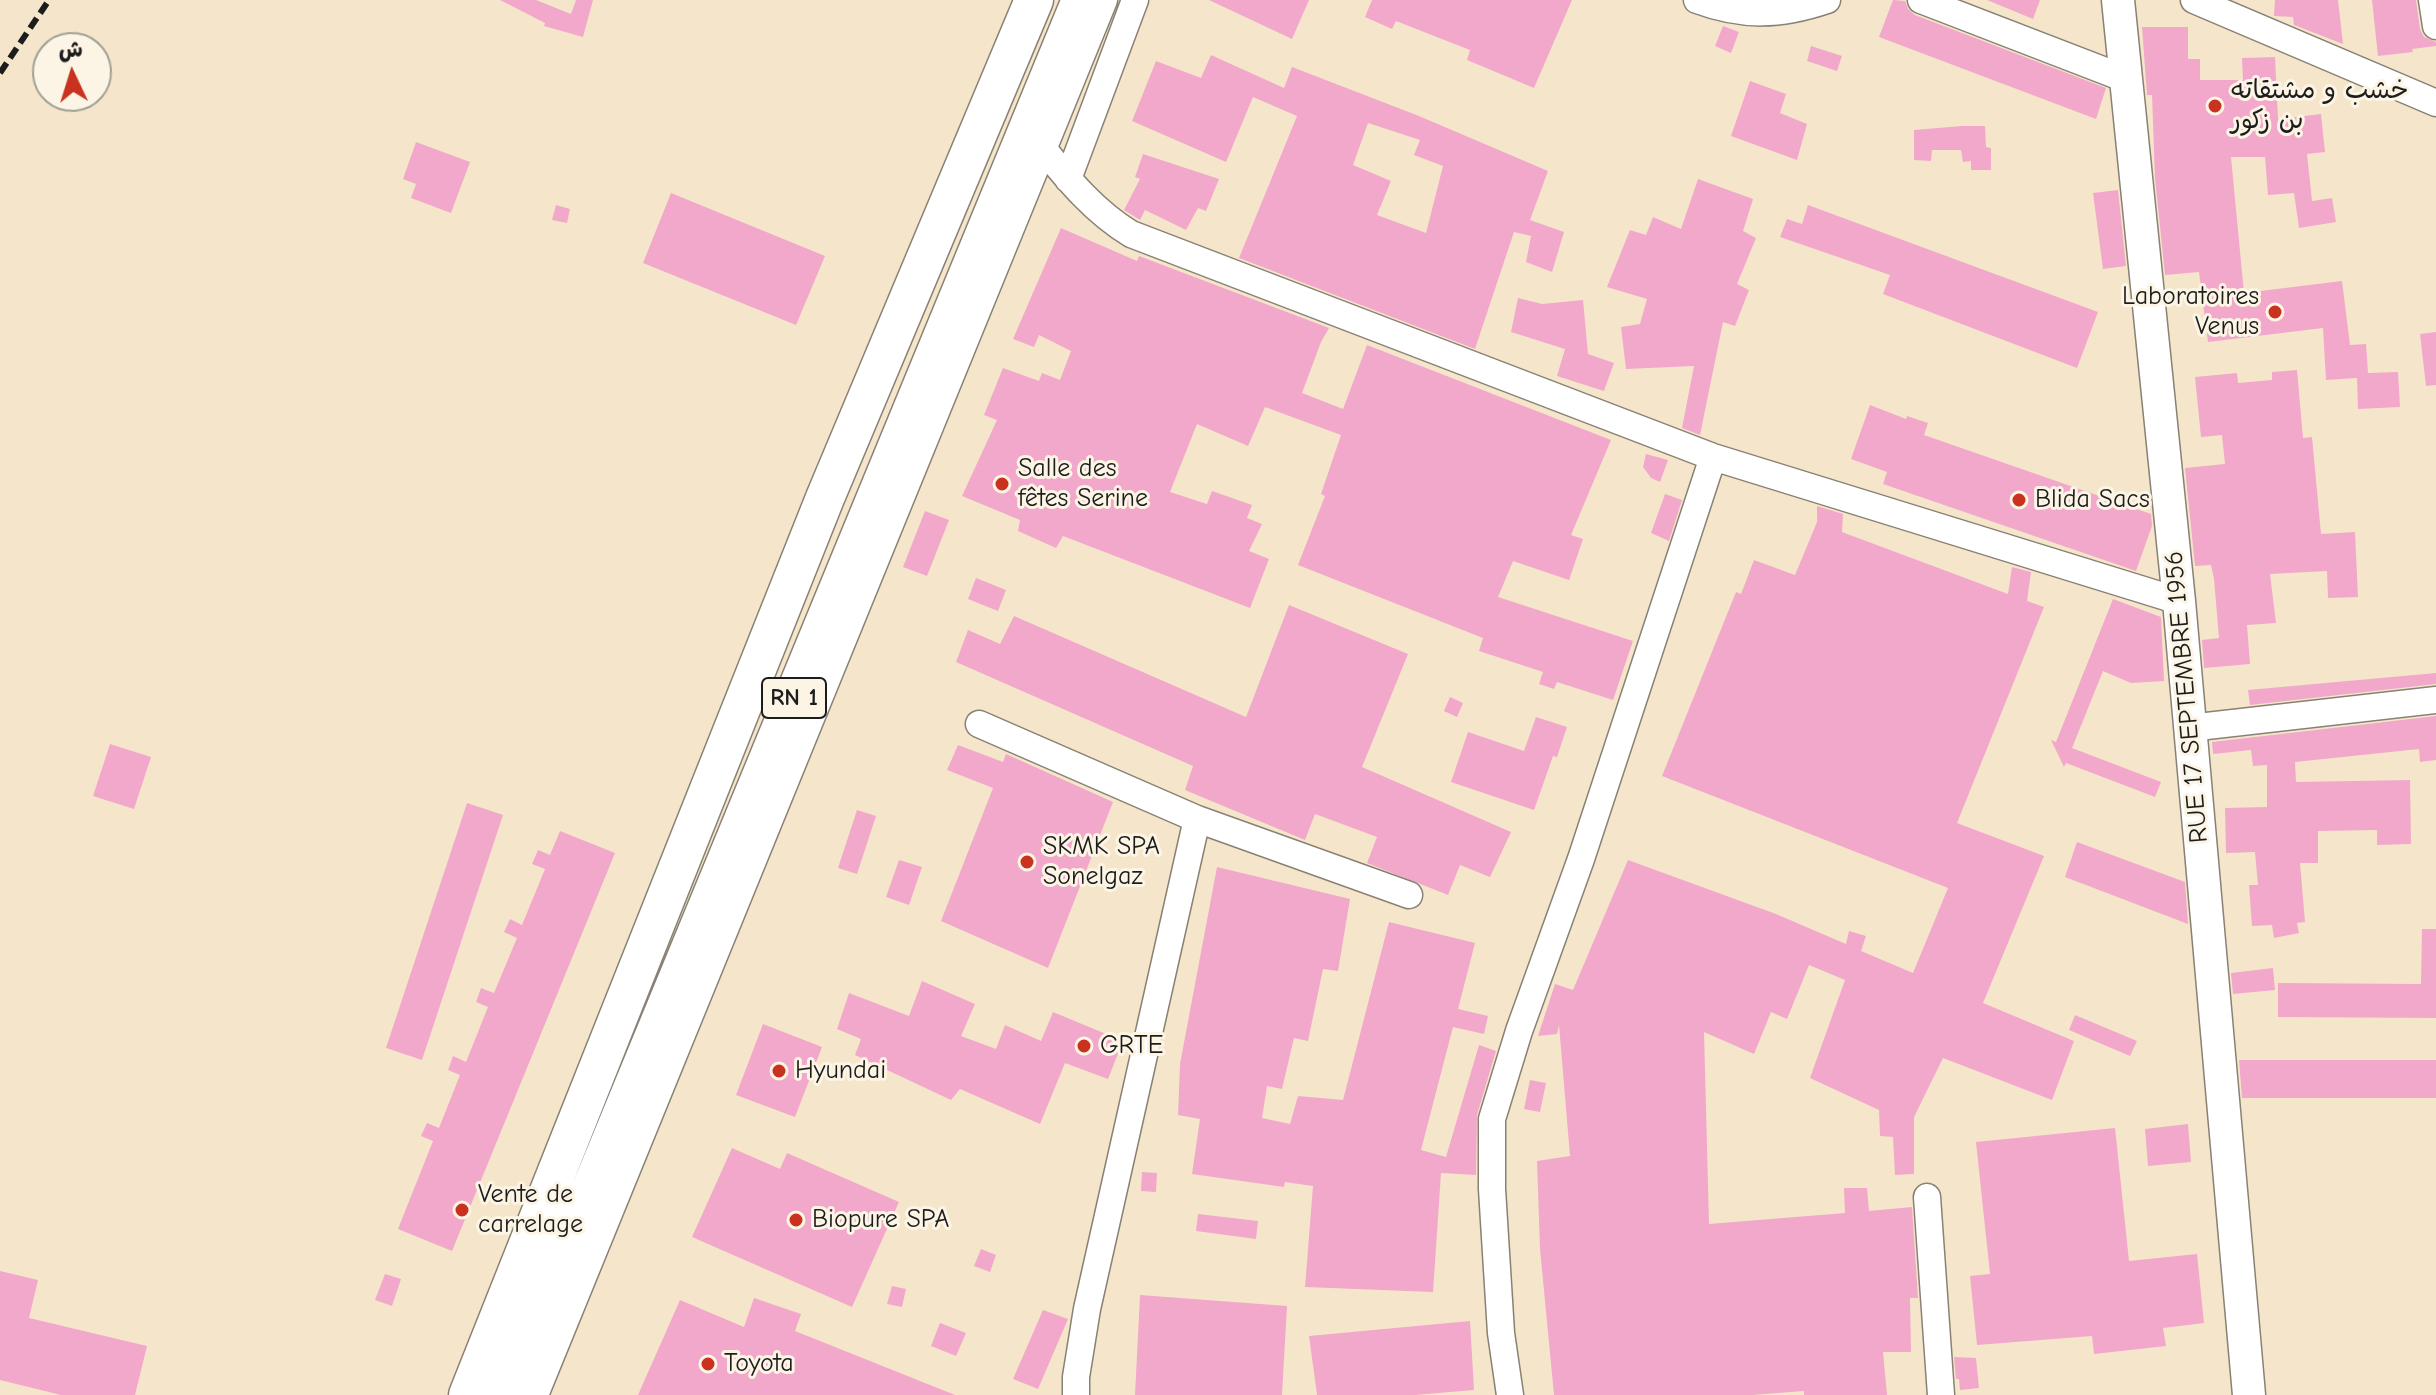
<!DOCTYPE html>
<meta charset="utf-8">
<style>
body{margin:0}
#map{position:relative;width:2436px;height:1395px;overflow:hidden;background:#f5e6cb;font-family:"Comic Neue","Playpen Sans Arabic",sans-serif}
canvas{display:block}
.north{position:absolute;left:32px;top:32px;width:80px;height:80px;box-sizing:border-box;background:#fcf5e5;border:2px solid #a29e95;border-radius:50%;rotate:356deg;font-size:22px;font-weight:700;line-height:32px;text-align:center;color:#1c1c1c}
.north::after{content:'';display:block;margin:auto;width:28px;height:36px;background:#c8321e;clip-path:polygon(50% 0,100% 100%,50% 72%,0 100%)}
</style>
<div id="map">
<canvas width="2436" height="1395"></canvas>
<div class="north">ش</div>
</div>
<script>
const ctx = document.querySelector('canvas').getContext('2d');
ctx.lineJoin = 'round';
function fill(path, color) { ctx.fillStyle = color; ctx.fill(path, 'evenodd'); }
function trace(path, color, width, dash) { ctx.strokeStyle = color; ctx.lineWidth = width; ctx.lineCap = dash ? 'butt' : 'round'; ctx.setLineDash(dash || []); ctx.stroke(path); }
function drawText(font, color, halo, rows, align = 'center') {
  ctx.font = font + ' "Comic Neue","Playpen Sans Arabic",sans-serif'; ctx.lineWidth = 6; ctx.setLineDash([]); ctx.textBaseline = 'middle'; ctx.strokeStyle = halo; ctx.fillStyle = color; for (const [text, x, y, turn = 0] of rows) {
    ctx.save(); ctx.translate(x, y); ctx.rotate((+turn || 0) * Math.PI / 180); ctx.textAlign = isNaN(turn) ? turn : align; if (halo) ctx.strokeText(text, 0, 0); ctx.fillText(text, 0, 0); ctx.restore();
  }
}
fill(new Path2D(`
 M500 0H536L571 14 576 0H593L583 37 544 26 545 23Z
 M1209 0H1309L1292 39Z
 M1372 0H1572L1534 88 1467 60 1470 50 1396 21 1392 29 1365 17Z
 M1893 0 1905 1 1908 9 1915 15 2106 88 2096 119 1879 37Z
 M1987 0H2040L2033 19Z
 M2275 0H2338L2343 44 2294 25 2293 17 2274 16Z
 M2372 0H2416L2420 29 2424 37 2436 42V46L2412 49 2413 52 2378 56Z
 M1723 26 1739 32 1731 53 1715 46Z
 M2142 27H2188V59H2200V80H2243L2242 58 2275 57 2278 119 2321 114 2325 152 2307 154 2312 201 2332 198 2336 222 2299 228 2294 193 2268 195 2265 157H2231L2244 293 2342 281 2350 345 2366 344 2368 373 2398 372 2400 407 2358 409 2357 378 2326 380 2323 328 2208 342 2199 272 2165 275 2155 178 2152 95H2147Z
 M1811 46 1842 56 1837 71 1807 61Z
 M1211 55 1284 88 1292 67 1419 116 1548 171 1530 220 1564 232 1552 272 1526 262 1531 236 1514 232 1475 349 1239 258 1297 116 1253 97 1226 162 1132 121 1156 61 1201 78ZM1368 123 1420 140 1414 155 1443 166 1426 233 1377 215 1391 181 1353 165Z
 M1750 81 1786 94 1780 113 1807 124 1797 160 1731 136Z
 M1962 126H1985L1986 147 1991 148V170H1971V161L1963 162 1961 150H1932L1931 161 1914 160V130Z
 M416 142 470 162 451 213 411 198 416 184 403 179Z
 M1143 154 1219 179 1206 211 1198 208 1186 230 1145 210 1140 220 1124 210 1140 179 1135 177Z
 M1698 179 1753 199 1743 231 1756 238 1737 284 1749 290 1735 326 1723 322 1700 435 1682 428 1694 366 1626 369 1621 327 1640 324 1647 299 1607 287 1630 230 1646 235 1653 217 1681 229Z
 M2118 190 2126 266 2103 269 2093 193Z
 M671 193 825 256 796 325 643 263Z
 M556 205 570 209 567 223 552 220Z
 M1808 205 2098 312 2077 368 1883 294 1890 275 1780 237 1787 219 1802 224Z
 M1061 228 1137 261 1139 256 1329 328 1321 342 1302 393 1343 409 1367 345 1611 440 1571 535 1583 539 1569 580 1513 561 1498 597 1633 641 1613 700 1557 682 1554 689 1539 684 1543 672 1479 651 1483 638 1298 565 1325 496 1321 494 1341 435 1265 407 1248 446 1197 424 1170 492 1207 504 1212 491 1252 505 1247 518 1262 524 1249 551 1269 559 1250 608 1063 536 1056 548 1018 531 1020 520 962 496 997 420 984 415 1003 368 1039 381 1042 373 1060 380 1071 351 1039 335 1034 347 1013 339Z
 M1518 298 1542 304 1583 300 1588 354 1614 363 1604 391 1557 376 1565 349 1511 332Z
 M2436 332V385L2426 386 2420 334Z
 M2297 370 2303 438 2312 437 2321 534 2355 532 2358 597 2328 598 2327 571 2270 574 2276 623 2247 625 2250 664 2204 668 2202 640 2219 638 2214 579 2211 565 2195 566 2185 468 2225 464 2222 435 2201 437 2195 377 2237 373 2238 383 2272 380V372Z
 M1870 405 1906 419 1907 416 1928 423 1924 435 2151 514 2152 526 2136 571 1883 484 1887 472 1851 459Z
 M1646 454 1668 460 1660 482 1651 478 1643 467Z
 M1665 494 1682 500 1669 541 1651 533Z
 M1817 506 1843 514 1842 532 2008 594 2012 567 2031 572 2027 601 2044 607 1957 823 2044 856 1983 1003 2074 1041 2052 1100 1943 1058 1914 1117V1174L1895 1175 1893 1137 1880 1136 1879 1110 1810 1078 1845 980 1809 965 1787 1019 1771 1012 1754 1054 1704 1032 1709 1224 1845 1213 1844 1188H1867L1869 1211 1912 1207 1918 1298H1910L1911 1352H1883L1887 1395H1804V1391L1752 1395H1554L1540 1249 1537 1161 1570 1156 1559 1025 1557 1034 1538 1036 1555 984 1573 990 1628 860 1776 914 1846 944 1849 931 1866 936 1861 951 1913 973 1948 888 1662 776 1736 592 1741 594 1754 560 1795 575 1817 522Z
 M925 511 949 520 927 576 903 567Z
 M976 578 1006 590 998 611 968 599Z
 M2113 599 2161 617 2164 681 2131 683 2103 671 2072 748 2161 782 2155 797 2066 763 2064 767 2051 740 2056 742Z
 M1289 605 1408 654 1362 767 1511 832 1490 877 1460 865 1448 895 1367 863 1377 837 1315 814 1305 840 1185 790 1193 766 956 662 968 630 1000 644 1014 616 1246 717Z
 M2436 673V684L2250 705 2248 690Z
 M1450 697 1463 703 1457 717 1444 711Z
 M2436 716V760L2420 762 2419 749 2295 762 2296 782 2410 780 2411 844 2377 845V830L2318 831V863H2300L2305 922 2297 923 2299 933 2274 938 2272 925 2252 926 2249 885H2258L2255 852 2226 853 2225 808 2267 807V765L2253 766 2251 750 2213 754 2212 742Z
 M1536 717 1567 727 1557 757 1553 756 1534 810 1451 782 1468 732 1524 751Z
 M110 744 151 757 134 809 93 796Z
 M958 745 1003 762 1006 754 1113 802 1048 968 941 921 993 788 947 770Z
 M467 803 503 815 422 1060 386 1048Z
 M857 810 876 816 857 874 838 868Z
 M560 831 615 853 452 1251 398 1229 433 1141 421 1136 427 1123 439 1128 460 1075 448 1070 453 1056 466 1062 488 1007 476 1002 481 988 494 993 517 938 504 932 510 919 522 925 545 869 532 864 538 850 550 855Z
 M2077 842 2185 882 2188 924 2065 877Z
 M899 860 922 867 909 905 886 897Z
 M1217 867 1350 899 1338 971 1323 969 1308 1041 1294 1038 1282 1089 1267 1086 1262 1118 1290 1124 1298 1096 1343 1100 1389 922 1475 943 1458 1009 1488 1016 1484 1034 1453 1027 1421 1150 1446 1157 1479 1045 1496 1051 1477 1115 1476 1175 1441 1173 1433 1292 1305 1287 1313 1186 1285 1182 1284 1187 1192 1174 1200 1119 1178 1115 1180 1064Z
 M2422 929H2436V1018L2278 1017V983L2421 984Z
 M2273 968 2275 990 2233 994 2231 973Z
 M922 981 975 1004 961 1036 996 1049 1005 1025 1041 1041 1053 1012 1123 1041 1108 1079 1065 1063 1040 1124 960 1089 951 1100 855 1055 861 1039 837 1029 849 993 909 1016Z
 M2075 1015 2137 1041 2130 1056 2069 1030Z
 M763 1024 822 1047 795 1117 736 1095Z
 M2239 1060H2436V1098H2242Z
 M1530 1080 1546 1083 1540 1112 1524 1109Z
 M2188 1124 2191 1162 2148 1166 2145 1129Z
 M2115 1128 2129 1261 2197 1254 2204 1323 2163 1328 2166 1346 2094 1354 2092 1336 1977 1345 1970 1276 1990 1274 1976 1142Z
 M732 1148 780 1169 787 1153 899 1202 852 1307 692 1237Z
 M1142 1172 1157 1173 1156 1192 1141 1191Z
 M1198 1214 1258 1221 1256 1239 1196 1231Z
 M981 1249 996 1255 990 1272 974 1266Z
 M0 1271 38 1280 29 1318 147 1346 135 1395H61L0 1380Z
 M385 1274 401 1279 392 1306 375 1300Z
 M892 1286 906 1289 902 1307 887 1304Z
 M1140 1295 1287 1306 1282 1395H1135Z
 M754 1298 801 1314 795 1331 955 1395H638L680 1300 744 1327Z
 M1043 1310 1068 1319 1038 1389 1013 1379Z
 M1470 1321 1474 1390 1415 1395H1317L1309 1336Z
 M940 1323 966 1333 956 1356 931 1346Z
 M1954 1357 1976 1358 1979 1388 1960 1390 1959 1379H1956Z`), '#f2a8cb');
const minor = new Path2D(`
 M1697 0C1743 17 1780 16 1827 0
 M1921 0 2126 79
 M2194 0 2436 103
 M2432 0 2436 26
 M1042 147C1069 181 1095 212 1131 234L1713 457 2179 601
 M1068 179 1135 0
 M979 724 1197 819 1409 895
 M2189 728 2436 700
 M1927 1197 1941 1395
 M535 1395 1104 0
 M1076 1395V1377L1087 1309 1197 819
 M1510 1395 1501 1333 1492 1189V1119L1519 1031 1581 859 1713 457`);
const major = new Path2D(`
 M2118 0 2179 601 2249 1395`);
const highway = new Path2D(`
 M468 1395 825 498 1034 0
 M506 1395 1081 0`);
trace(minor, '#888174', 29);
trace(major, '#888174', 35);
trace(highway, '#888174', 41);
trace(minor, '#fff', 26);
trace(major, '#fff', 32);
trace(highway, '#fff', 38);
trace(new Path2D(`
 M0 73 49 0`), '#1c1c1c', 6, [12, 6]);
for (const [x, y, r, color] of [
 [2215,106,8,"#c8321e"],
 [2275,312,8,"#c8321e"],
 [1002,484,8,"#c8321e"],
 [2019,500,8,"#c8321e"],
 [1027,862,8,"#c8321e"],
 [1084,1046,8,"#c8321e"],
 [779,1071,8,"#c8321e"],
 [462,1210,8,"#c8321e"],
 [796,1220,8,"#c8321e"],
 [708,1364,8,"#c8321e"]
]) { const dot = new Path2D(); dot.arc(x, y, r, 0, 2 * Math.PI); ctx.fillStyle = color; ctx.fill(dot); trace(dot, '#fcf5e5', 3); }
for (const [x, y, w] of [
 [794,698,64]
]) { const box = new Path2D(); box.roundRect(x - w / 2, y - 20, w, 40, 6); ctx.fillStyle = '#fcf5e5'; ctx.fill(box); trace(box, '#1c1c1c', 2); }
drawText('bold 24px', '#1c1c1c', null, [
 ["RN 1",794,698]
]);
drawText('26px', '#1c1c1c', '#fcf5e5', [
 ["خشب و مشتقاته",2231,91],
 ["بن زكور",2231,121],
 ["Laboratoires",2259,297,"right"],
 ["Venus",2259,327,"right"],
 ["Salle des",1018,469],
 ["fêtes Serine",1018,499],
 ["Blida Sacs",2035,500],
 ["SKMK SPA",1043,847],
 ["Sonelgaz",1043,877],
 ["GRTE",1100,1046],
 ["Hyundai",795,1071],
 ["Vente de",478,1195],
 ["carrelage",478,1225],
 ["Biopure SPA",812,1220],
 ["Toyota",724,1364]
], 'left');
drawText('26px', '#1c1c1c', '#fcf5e5', [
 ["RUE 17 SEPTEMBRE 1956",2187,697,-95]
]);
</script>
